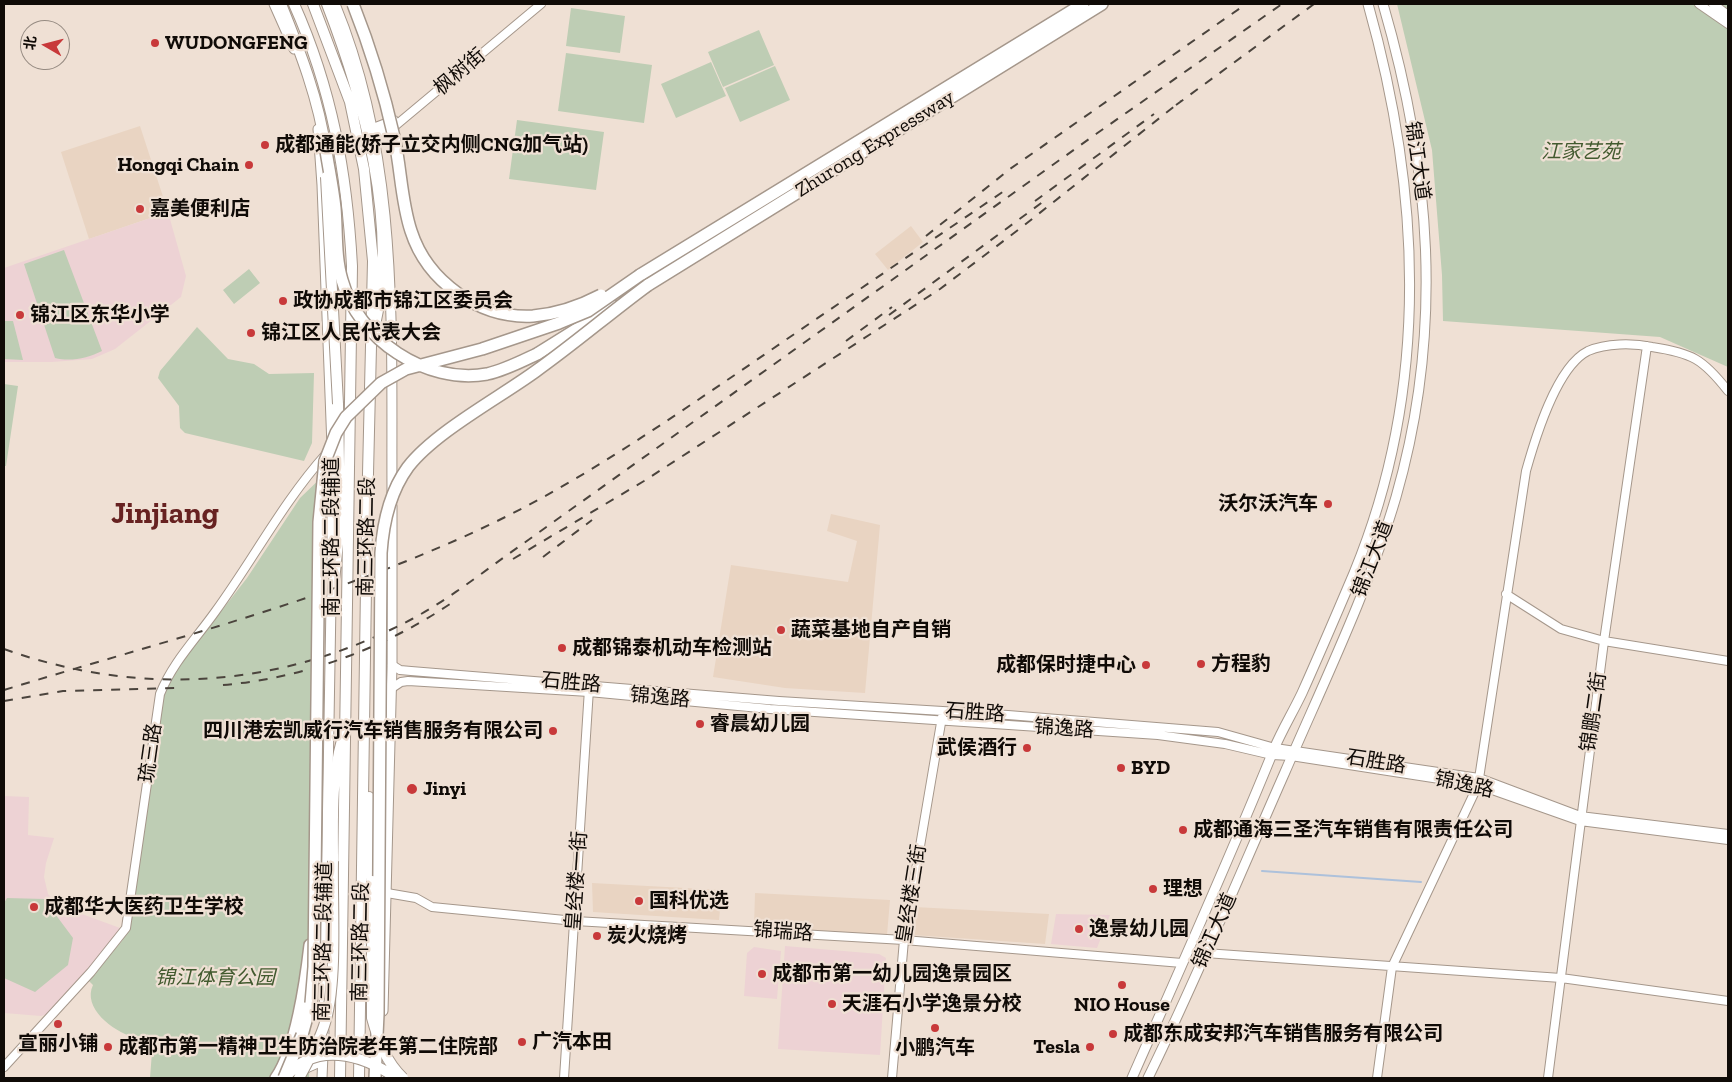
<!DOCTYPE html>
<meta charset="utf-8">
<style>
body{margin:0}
#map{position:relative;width:1732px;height:1082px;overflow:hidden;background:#efe0d4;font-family:"Zilla Slab","Noto Sans SC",serif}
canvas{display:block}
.frame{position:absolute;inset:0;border:5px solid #100b07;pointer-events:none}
.north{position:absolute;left:20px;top:20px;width:50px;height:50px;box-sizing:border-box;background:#efe0d4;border:1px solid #968b82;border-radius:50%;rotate:278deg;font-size:14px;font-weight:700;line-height:20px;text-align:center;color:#100b07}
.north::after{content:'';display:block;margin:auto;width:18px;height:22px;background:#c8393a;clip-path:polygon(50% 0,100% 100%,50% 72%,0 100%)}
</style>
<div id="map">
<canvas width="1732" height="1082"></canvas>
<div class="frame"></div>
<div class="north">北</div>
</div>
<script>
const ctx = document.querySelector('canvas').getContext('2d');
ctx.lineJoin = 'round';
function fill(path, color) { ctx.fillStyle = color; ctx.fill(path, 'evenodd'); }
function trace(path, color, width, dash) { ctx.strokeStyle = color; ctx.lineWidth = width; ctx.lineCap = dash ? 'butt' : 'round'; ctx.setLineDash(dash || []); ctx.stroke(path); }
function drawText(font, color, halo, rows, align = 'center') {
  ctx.font = font + ' "Zilla Slab","Noto Sans SC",serif'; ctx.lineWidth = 4.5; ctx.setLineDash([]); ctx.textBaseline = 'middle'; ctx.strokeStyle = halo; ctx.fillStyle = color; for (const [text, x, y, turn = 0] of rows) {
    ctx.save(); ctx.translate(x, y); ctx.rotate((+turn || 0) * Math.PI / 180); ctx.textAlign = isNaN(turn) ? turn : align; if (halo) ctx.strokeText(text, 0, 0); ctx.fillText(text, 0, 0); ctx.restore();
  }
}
fill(new Path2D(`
 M140 126 168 212 89 239 61 152Z
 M911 226 923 242 888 270 875 254Z
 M831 514 880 525 865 693 785 688 713 677 731 565 848 582 857 541 827 531Z
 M592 883 722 890 719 920 593 912Z
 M755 893 890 900 887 935 754 927Z
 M914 907 1049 914 1045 944 913 935Z`), '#e9d4c2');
fill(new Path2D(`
 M168 212 186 276 181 297 115 349 92 359 52 362H4V268Z
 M4 796 29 797 28 835 54 838 46 863 44 877 48 894 57 903 71 910 120 928 117 935 51 1013 41 1016 4 1013Z
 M1056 914 1110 915 1097 948 1051 944Z
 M785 946 879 954 886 958 880 1055 778 1049Z
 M754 947 781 951 777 999 744 996 747 953Z`), '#edd2d4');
fill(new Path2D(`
 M1397 4H1728V367L1660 337 1443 321 1442 275 1432 150Z
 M571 8 625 16 620 53 566 46Z
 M759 30 774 65 723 87 708 52Z
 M566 53 652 65 644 123 558 111Z
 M711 62 726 96 676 118 661 84Z
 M775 66 790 100 740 122 725 88Z
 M517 120 604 132 596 190 509 179Z
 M64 250 102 351C88 358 71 362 55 358L24 264Z
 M249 269 260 283 234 304 223 290Z
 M4 321H13L23 360 4 359Z
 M197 327 228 359 254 364 269 374 314 373 312 443 304 461 185 433 180 428 179 406 158 378 160 371Z
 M4 384 18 386 6 466H4Z
 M326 473 309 1078H150L152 1052 131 1047 133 1037C113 1031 82 1008 93 985L88 980 122 941 131 923 155 749 161 706 168 683 194 646 247 578 300 498Z
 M7 898 44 899 73 938 68 965 35 992 4 978V903Z`), '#becdb4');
trace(new Path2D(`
 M1262 871 1421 882`), '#adc1db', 2);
const tertiary = new Path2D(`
 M1699 4 1728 24
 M1713 4 1728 15
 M373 128 394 120
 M375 134 395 126 541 4
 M1506 594 1561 629 1604 641 1728 661
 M392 665 400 670 411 671 779 701 1008 715 1218 732 1275 748 1479 778 1580 816 1728 834
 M392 688 401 682 408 681 589 692 770 709 1158 735 1225 744 1272 755 1291 756 1478 785 1580 821 1728 840
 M387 893 416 898 432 907 575 921 904 940 1182 963
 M1205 953 1561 978 1728 1001
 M4 1067 91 972 126 928 160 694C173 662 195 640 215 612 253 560 283 502 326 454
 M303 1070 321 1062
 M564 1078 589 689
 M892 1078 904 940 942 717
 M1377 1078 1392 967 1478 785 1526 471C1535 439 1556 367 1588 351 1606 343 1633 343 1652 347 1692 353 1703 359 1728 391
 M1548 1078 1604 641 1647 346`);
const secondary = new Path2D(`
 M274 4 294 49
 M335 4C400 161 391 326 392 493
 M318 129 322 185 332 447V565
 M383 1011 392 665V506
 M324 1018 331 603
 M322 1078 324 1031
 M382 1078V1049
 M1132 1078C1180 969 1229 860 1274 749 1282 730 1293 712 1302 693 1320 653 1337 613 1354 573 1430 389 1421 192 1368 4
 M1148 1078C1197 978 1240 874 1285 772 1323 684 1369 589 1396 497 1444 330 1431 169 1383 4`);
const trunk = new Path2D(`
 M281 4C300 51 319 100 326 151
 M294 4C332 89 347 173 352 266L340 1078
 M313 4 350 102 364 169 373 261 367 516 359 1078
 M327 4C363 97 399 225 375 325
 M331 609 340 524 338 404
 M369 797 372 881
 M333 861C333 821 331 779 342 740`);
const motorway = new Path2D(`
 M640 275 1083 4
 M640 290 1102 4
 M537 354 614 306
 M302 1035 311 1003
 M276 1078C296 1050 306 980 310 945`);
trace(tertiary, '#a5978b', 10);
trace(secondary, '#a5978b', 11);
trace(trunk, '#a5978b', 12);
trace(motorway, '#a5978b', 14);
trace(tertiary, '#fff', 8);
trace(secondary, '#fff', 9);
trace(trunk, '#fff', 10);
trace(motorway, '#fff', 11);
trace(new Path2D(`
 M1176 105 1314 4
 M1035 201 1154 114
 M926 236 1010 169 1246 4
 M889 315 1044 201
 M846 341 892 307
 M543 557 592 520
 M513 559 644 481 940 289 1022 227 1181 101
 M4 649C142 698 282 688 412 619 444 602 474 579 503 558L1096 134 1282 4
 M223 685C305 678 385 648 453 602
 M4 690C167 640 337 598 491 524 579 482 661 425 742 370 829 310 916 251 1004 191
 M4 701 63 691 175 688`), '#4b443d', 2, [9, 9]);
const trunkBridge = new Path2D(`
 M326 177 338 404
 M372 881V1018C378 1040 386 1062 403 1078
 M285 1078C315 1041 362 1054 396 1078
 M299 1078C308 1061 318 1044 324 1026 338 985 332 907 333 861`);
const motorwayBridge = new Path2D(`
 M353 4C370 47 384 92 394 137 401 168 401 201 411 231 427 281 479 319 533 316 556 314 580 306 601 295
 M326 151C329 170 333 189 335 208 337 232 335 257 342 280 358 339 426 385 487 374 505 370 520 362 537 354
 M311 1003 314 967 319 522 325 461 336 433 346 417 381 383 406 369 482 349 559 323 588 311 640 275
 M284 1078 302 1035
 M375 1078 378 1014 381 553C383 523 389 493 408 467 435 432 499 398 536 371 574 344 610 313 648 285`);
trace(trunkBridge, '#a5978b', 12, []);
trace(motorwayBridge, '#a5978b', 14, []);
trace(trunkBridge, '#fff', 10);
trace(motorwayBridge, '#fff', 11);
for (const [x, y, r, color] of [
 [155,43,5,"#c8393a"],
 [265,145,5,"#c8393a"],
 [249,165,5,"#c8393a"],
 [140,209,5,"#c8393a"],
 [283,301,5,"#c8393a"],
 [20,315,5,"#c8393a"],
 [251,333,5,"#c8393a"],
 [1328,504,5,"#c8393a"],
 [781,630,5,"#c8393a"],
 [562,648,5,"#c8393a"],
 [1201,664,5,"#c8393a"],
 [1146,665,5,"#c8393a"],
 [700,724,5,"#c8393a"],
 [553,731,5,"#c8393a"],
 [1027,748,5,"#c8393a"],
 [1121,768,5,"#c8393a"],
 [412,789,6,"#c8393a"],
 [1183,830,5,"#c8393a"],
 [1153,889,5,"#c8393a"],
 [639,901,5,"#c8393a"],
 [34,907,5,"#c8393a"],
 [1079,929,5,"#c8393a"],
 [597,936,5,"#c8393a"],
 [762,974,5,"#c8393a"],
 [1122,985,5,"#c8393a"],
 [832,1004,5,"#c8393a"],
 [58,1024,5,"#c8393a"],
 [935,1028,5,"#c8393a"],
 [1113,1034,5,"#c8393a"],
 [522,1042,5,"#c8393a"],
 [108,1047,5,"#c8393a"],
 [1090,1047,5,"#c8393a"]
]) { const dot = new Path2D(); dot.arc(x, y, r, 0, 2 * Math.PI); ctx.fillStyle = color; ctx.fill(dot); trace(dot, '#efe0d4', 2); }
drawText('bold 20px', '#100b07', '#efe0d4', [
 ["WUDONGFENG",165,43],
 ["成都通能(娇子立交内侧CNG加气站)",275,145],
 ["Hongqi Chain",239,165,"right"],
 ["嘉美便利店",150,209],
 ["政协成都市锦江区委员会",293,301],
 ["锦江区东华小学",30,315],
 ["锦江区人民代表大会",261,333],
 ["沃尔沃汽车",1318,504,"right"],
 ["蔬菜基地自产自销",791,630],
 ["成都锦泰机动车检测站",572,648],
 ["方程豹",1211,664],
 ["成都保时捷中心",1136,665,"right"],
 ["睿晨幼儿园",710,724],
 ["四川港宏凯威行汽车销售服务有限公司",543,731,"right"],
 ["武侯酒行",1017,748,"right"],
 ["BYD",1131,768],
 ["Jinyi",423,789],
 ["成都通海三圣汽车销售有限责任公司",1193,830],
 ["理想",1163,889],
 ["国科优选",649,901],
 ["成都华大医药卫生学校",44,907],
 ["逸景幼儿园",1089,929],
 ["炭火烧烤",607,936],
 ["成都市第一幼儿园逸景园区",772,974],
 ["天涯石小学逸景分校",842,1004],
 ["NIO House",1122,1005,"center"],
 ["成都东成安邦汽车销售服务有限公司",1123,1034],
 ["广汽本田",532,1042],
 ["宣丽小铺",58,1044,"center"],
 ["成都市第一精神卫生防治院老年第二住院部",118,1047],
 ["Tesla",1080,1047,"right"],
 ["小鹏汽车",935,1048,"center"]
], 'left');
drawText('20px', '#100b07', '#efe0d4', [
 ["枫树街",460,72,-40],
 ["Zhurong Expressway",875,144,-32],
 ["锦江大道",1417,161,82],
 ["南三环路二段辅道",332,537,-90],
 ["南三环路二段",367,537,-89],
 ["锦江大道",1373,559,-69],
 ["石胜路",571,683,5],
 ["锦逸路",660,698,5],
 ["锦鹏二街",1594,712,-82],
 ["石胜路",975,713,4],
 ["锦逸路",1064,729,4],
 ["琉三路",151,753,-82],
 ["石胜路",1376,762,9],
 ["锦逸路",1464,785,12],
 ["皇经楼一街",577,881,-86],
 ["皇经楼三街",912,894,-81],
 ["锦江大道",1215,931,-66],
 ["锦瑞路",783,932,4],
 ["南三环路二段辅道",324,942,-89],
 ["南三环路二段",361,942,-89]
]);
drawText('italic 20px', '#425a2f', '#efe0d4', [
 ["江家艺苑",1581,152],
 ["锦江体育公园",215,978]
]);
drawText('bold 30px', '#672221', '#efe0d4', [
 ["Jinjiang",165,514]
]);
</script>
